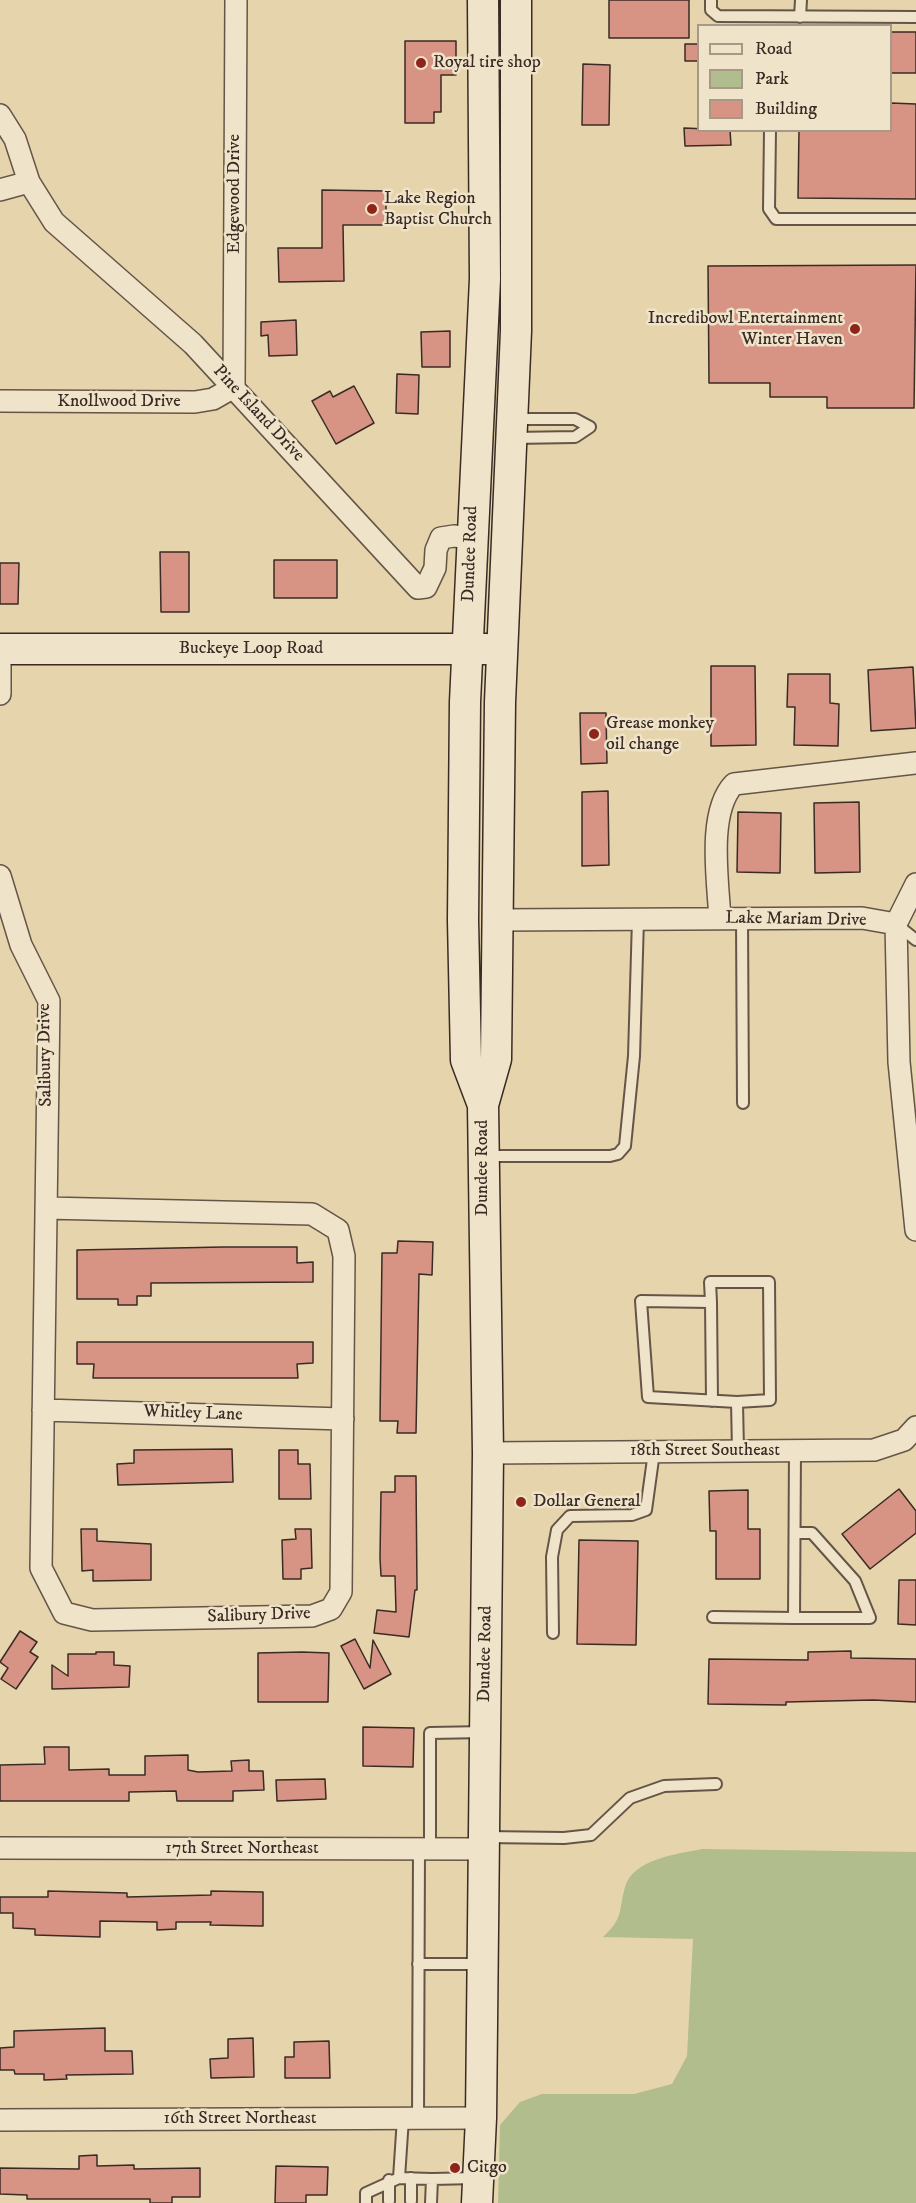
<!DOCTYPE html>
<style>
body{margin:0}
#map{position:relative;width:916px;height:2203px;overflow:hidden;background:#e6d4ac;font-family:"IM FELL DW Pica",serif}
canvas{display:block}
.legend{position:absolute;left:697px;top:24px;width:195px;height:108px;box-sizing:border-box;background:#efe3c9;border:2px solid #a79987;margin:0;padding:8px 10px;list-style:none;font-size:18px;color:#3a2b25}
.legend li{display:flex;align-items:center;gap:12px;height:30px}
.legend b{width:30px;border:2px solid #a79987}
</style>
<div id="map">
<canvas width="916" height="2203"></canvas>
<ul class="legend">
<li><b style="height:8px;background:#efe3c9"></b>Road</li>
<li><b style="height:16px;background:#b1bd8c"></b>Park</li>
<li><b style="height:16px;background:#d79383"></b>Building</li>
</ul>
</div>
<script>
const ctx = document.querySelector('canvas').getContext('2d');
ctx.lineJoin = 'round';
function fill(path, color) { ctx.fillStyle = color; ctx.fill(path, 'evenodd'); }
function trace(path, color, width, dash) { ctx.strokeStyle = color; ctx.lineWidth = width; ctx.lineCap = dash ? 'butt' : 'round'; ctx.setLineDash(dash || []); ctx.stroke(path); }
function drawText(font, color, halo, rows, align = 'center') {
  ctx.font = font + ' "IM FELL DW Pica",serif'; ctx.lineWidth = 5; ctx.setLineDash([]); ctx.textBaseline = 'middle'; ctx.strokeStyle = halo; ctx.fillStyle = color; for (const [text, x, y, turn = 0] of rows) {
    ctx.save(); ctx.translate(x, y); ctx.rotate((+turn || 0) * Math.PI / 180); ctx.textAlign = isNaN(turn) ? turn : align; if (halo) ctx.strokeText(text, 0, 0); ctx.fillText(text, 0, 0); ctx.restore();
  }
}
fill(new Path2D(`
 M702 1849 916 1852V2203H498L500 2125 520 2102 542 2094H634L672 2084 687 2056 693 1939 603 1937C624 1917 618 1913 625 1887 633 1859 677 1854 702 1849Z`), '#b1bd8c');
const building = new Path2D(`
 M609 0H689V38H609Z
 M891 32H916V73H891Z
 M405 41H456V75H441V112H434V123H405Z
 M685 44H699V61H685Z
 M583 64 610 65 609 125H582Z
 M891 103 916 104V199L798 198 799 130H891Z
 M684 128 730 130 731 145 685 146Z
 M322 190 386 191V225H343L344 281 279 282 278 248H322Z
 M916 265 914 408H827V397H770V383H709L708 266Z
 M296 320 297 355 269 356 268 335 261 336V322Z
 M450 331V367H422L421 332Z
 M397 374 419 375 418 414 396 413Z
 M354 386 374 423 336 444 312 401 330 391 333 397Z
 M160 552H189V612H161Z
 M274 560H337V598H274Z
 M0 563H19L18 604H0Z
 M711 666H755L756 745 711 746Z
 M913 667 916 728 871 731 868 670Z
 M788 674H830V703L839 704 838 746 794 745 795 707H787Z
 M580 713H606L607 763 581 764Z
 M608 791 609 865 582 866V792Z
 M859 802 860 872 815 873 814 803Z
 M738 812 781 813 780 873 737 872Z
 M398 1241 433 1242 432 1275 419 1274 416 1433H397L398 1421H380L382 1253H397Z
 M223 1247H297V1263L313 1262V1282L151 1283V1296H137V1305H118V1299H77V1250Z
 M77 1342H313V1363L297 1364 298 1378H93L94 1364H77Z
 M232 1449 233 1482 118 1485 117 1464 134 1463V1450Z
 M279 1450H298V1464H310L311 1499H279Z
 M395 1476H416L417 1590H415L409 1637 374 1633 377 1610 396 1612 395 1576H381L380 1558 381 1492H395Z
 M899 1489 916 1511V1533L870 1569 842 1534Z
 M748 1490V1529H760V1579H716V1531H710L709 1491Z
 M81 1529H97V1541L151 1544V1580L93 1581V1570L82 1571Z
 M295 1529H311L312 1568 301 1569V1579H283L282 1540 296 1539Z
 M579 1540 638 1541 636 1645 577 1644Z
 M899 1580H916V1625L898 1624Z
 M20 1631 37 1642 30 1652 38 1657 16 1689 1 1679 8 1668 0 1662Z
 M355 1639 370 1668 373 1640 391 1674 364 1689 341 1646Z
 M851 1651V1658L916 1659V1702L873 1700 786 1702V1705L708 1704 709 1659 808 1660V1652Z
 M96 1652H114V1665L130 1666 129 1687 52 1689V1665L68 1676V1654H96Z
 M302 1652 329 1653 328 1702H258V1653Z
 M363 1727 414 1728 413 1767 363 1766Z
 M44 1747H69V1770L109 1769V1775H145V1756L188 1755V1770L198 1772 232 1771 231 1761 249 1760V1771H263L264 1790 233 1791V1801H177L176 1791 129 1792V1801H0V1765L45 1764Z
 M325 1779 326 1799 277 1801 276 1780Z
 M48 1891 127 1893V1897L211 1895V1891L263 1892V1926L210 1925 211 1922H176V1929L157 1930V1922L100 1921V1937L35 1935V1929L13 1928V1913H0V1897H48Z
 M105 2028V2051H132L133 2074 66 2075 67 2079 44 2080V2074H15L14 2070H0V2048L14 2047V2031Z
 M253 2038 254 2077 211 2078 210 2059 228 2058V2039Z
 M329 2041 330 2078H285V2057H294V2042Z
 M97 2155V2166L134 2165V2169L200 2168V2197H172V2203H150V2199H27V2195L0 2194V2168L79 2169V2156Z
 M276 2166 328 2167 327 2195H306V2203H275Z`);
fill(building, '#d79383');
trace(building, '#3a2b25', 1.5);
const lane = new Path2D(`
 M711 0V10L718 16 916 17
 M800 17 801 0
 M770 130 769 209 776 219H916
 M513 438 575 437 590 427 575 419H514
 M742 919 743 1103
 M896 924 916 940
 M485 1156H610L618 1154 625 1146 634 1056 638 919
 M711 1302 712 1401
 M737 1402 648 1397 641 1301 711 1302 710 1282H769L770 1400 737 1402 738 1451
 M795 1451 794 1618H870L855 1581 812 1533H795
 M713 1617 794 1618
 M553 1633 552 1557 557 1530 570 1516 632 1515 646 1510 654 1452
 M485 1837 564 1838 591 1835 630 1798 664 1786 716 1784
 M430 1849V1733L485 1732
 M418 1964H481
 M418 2118 419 1849
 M399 2178 432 2179
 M411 2178V2201
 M389 2201V2180
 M366 2203V2193L399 2178 403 2118
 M431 2203 432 2179 476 2178`);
const street = new Path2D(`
 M0 115 15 139 29 182 54 222 193 344 418 588 426 587 435 568 436 550 441 538 454 536 471 538
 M0 190 29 182
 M0 401 195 402 213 399 234 387 236 0
 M0 694V649
 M0 876 21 945 49 1001 41 1568 64 1613 92 1620 312 1616 331 1609 341 1592 344 1256 338 1230 312 1214 46 1208
 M916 884 896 924 899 1062 916 1230
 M720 919C718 881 707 812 734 784L916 763
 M498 920 862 918 896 924
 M43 1410 343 1419
 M488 1453 874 1450 904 1440 916 1427
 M0 1848 484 1849
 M0 2120 481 2118`);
const secondary = new Path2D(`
 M0 649H486
 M483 1105 466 1060 463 920 465 702 485 279 483 0
 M477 2203 481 2118 488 1453 483 1105 496 1059 500 702 516 331V0`);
trace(lane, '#655547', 14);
trace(street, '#655547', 24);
trace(secondary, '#3a2b25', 33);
trace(lane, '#efe3c9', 10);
trace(street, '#efe3c9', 21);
trace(secondary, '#efe3c9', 30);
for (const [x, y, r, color] of [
 [421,63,6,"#8f2418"],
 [372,209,6,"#8f2418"],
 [855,329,6,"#8f2418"],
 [594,734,6,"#8f2418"],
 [521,1502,6,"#8f2418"],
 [455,2168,6,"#8f2418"]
]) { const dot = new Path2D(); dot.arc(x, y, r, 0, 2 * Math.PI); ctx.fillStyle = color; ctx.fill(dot); trace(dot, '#efe3c9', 2); }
drawText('18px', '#3a2b25', '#efe3c9', [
 ["Royal tire shop",433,63],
 ["Lake Region",384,199],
 ["Baptist Church",384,220],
 ["Incredibowl Entertainment",843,319,"right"],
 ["Winter Haven",843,340,"right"],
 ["Grease monkey",606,724],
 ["oil change",606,745],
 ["Dollar General",533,1502],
 ["Citgo",467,2168]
], 'left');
drawText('18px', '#3a2b25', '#efe3c9', [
 ["Edgewood Drive",235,194,-90],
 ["Knollwood Drive",119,402],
 ["Pine Island Drive",258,414,47],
 ["Dundee Road",471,554,-88],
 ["Buckeye Loop Road",251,649],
 ["Lake Mariam Drive",796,920,1],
 ["Salibury Drive",46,1055,-91],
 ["Dundee Road",483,1168,-90],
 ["Whitley Lane",193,1414,2],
 ["18th Street Southeast",705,1451],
 ["Salibury Drive",259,1616,-2],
 ["Dundee Road",486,1654,-89],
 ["17th Street Northeast",242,1849],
 ["16th Street Northeast",240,2119]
]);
</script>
